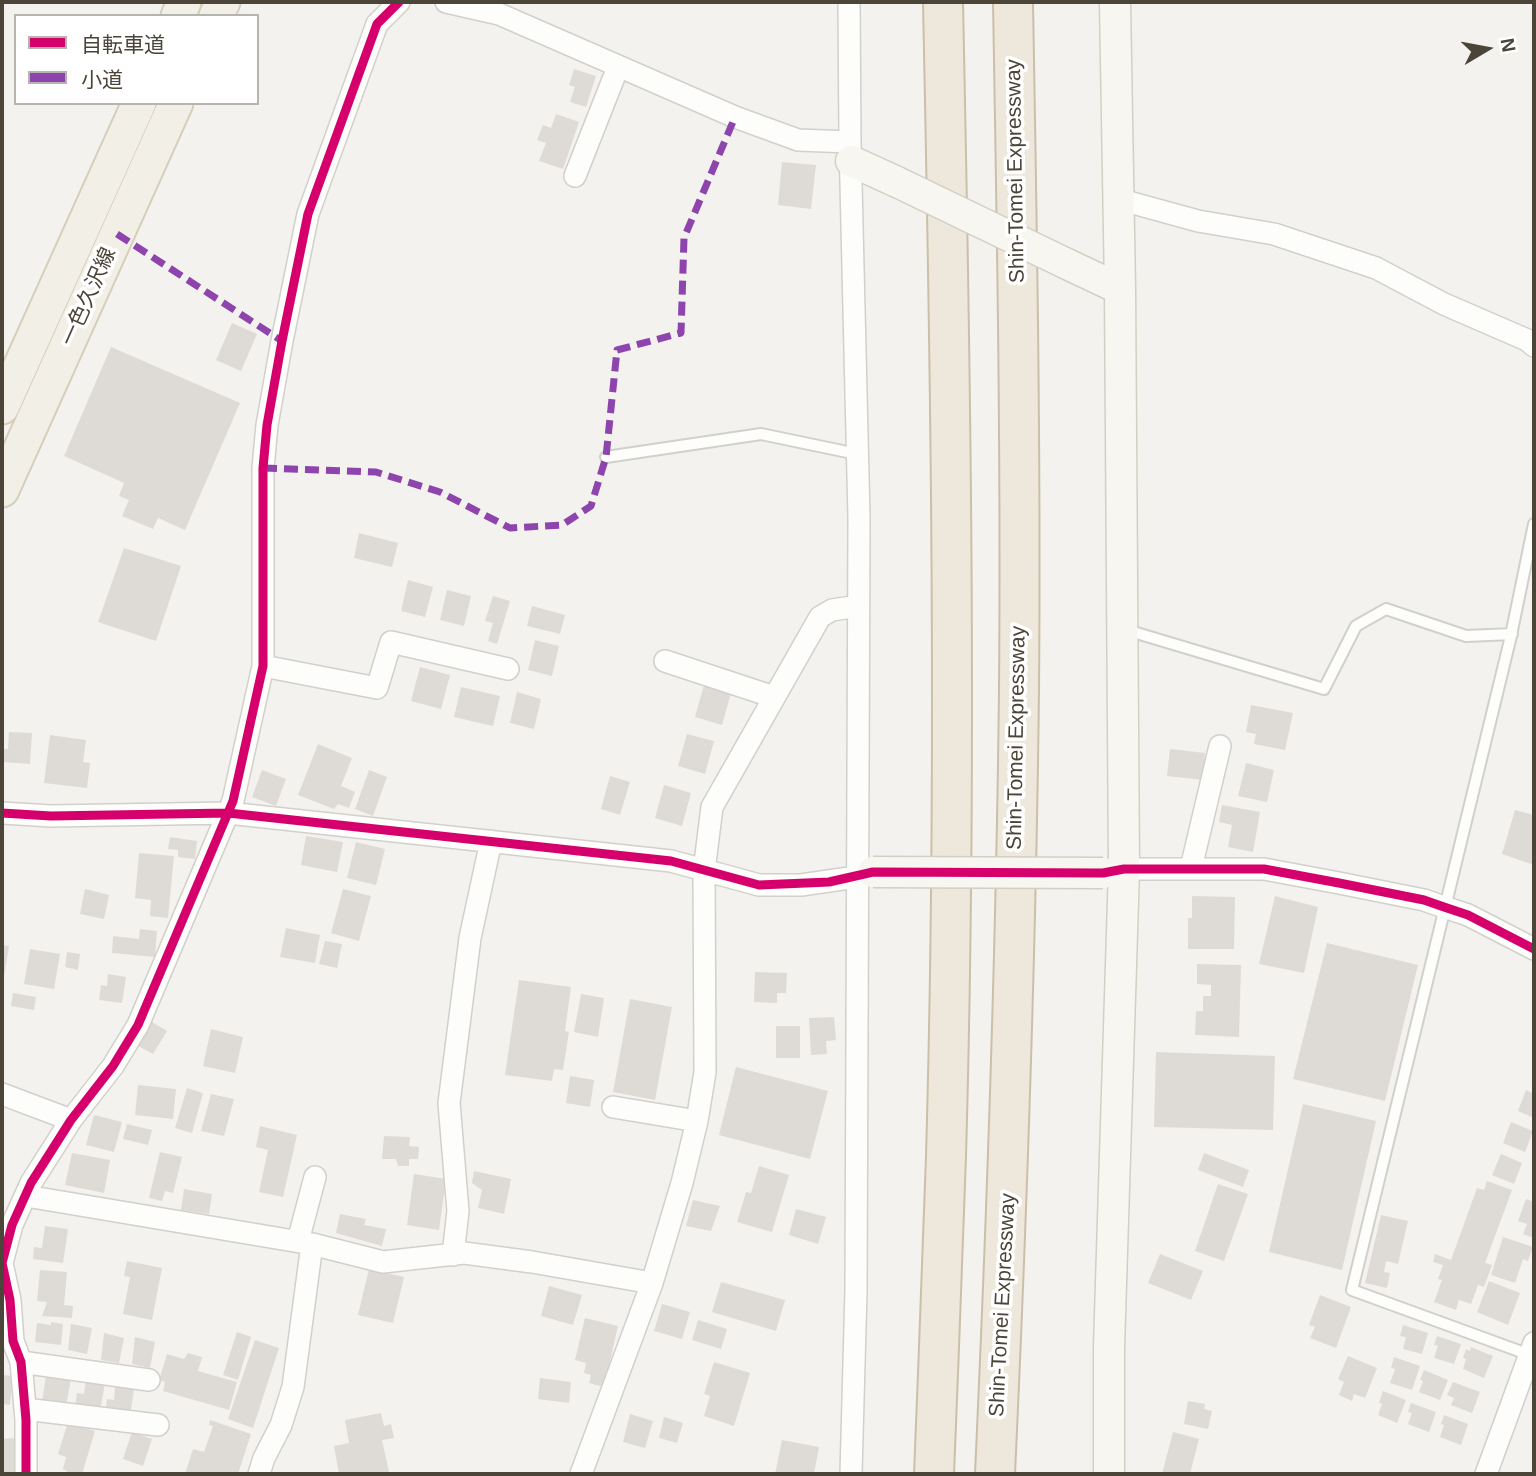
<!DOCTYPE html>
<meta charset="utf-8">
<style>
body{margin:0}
#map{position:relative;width:1536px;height:1476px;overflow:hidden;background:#f4f2ee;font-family:Arial,"Noto Sans JP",sans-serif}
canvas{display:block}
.frame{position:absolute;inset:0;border:4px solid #4b4439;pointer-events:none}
.legend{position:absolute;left:14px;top:14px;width:245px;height:91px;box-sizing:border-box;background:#fff;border:2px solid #b7b4b0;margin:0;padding:9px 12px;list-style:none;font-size:21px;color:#4b4439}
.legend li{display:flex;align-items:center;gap:14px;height:35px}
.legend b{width:35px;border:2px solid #b7b4b0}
.north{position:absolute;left:1452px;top:14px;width:70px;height:70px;-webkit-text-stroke:5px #fff;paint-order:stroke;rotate:80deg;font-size:19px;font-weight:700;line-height:28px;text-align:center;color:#4b4439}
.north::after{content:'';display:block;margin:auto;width:24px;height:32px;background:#4b4439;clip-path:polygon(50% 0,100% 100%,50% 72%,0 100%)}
</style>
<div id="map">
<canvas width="1536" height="1476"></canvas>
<div class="frame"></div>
<ul class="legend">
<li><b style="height:9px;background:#d6006c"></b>自転車道</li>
<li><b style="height:9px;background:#8e44ad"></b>小道</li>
</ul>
<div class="north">N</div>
</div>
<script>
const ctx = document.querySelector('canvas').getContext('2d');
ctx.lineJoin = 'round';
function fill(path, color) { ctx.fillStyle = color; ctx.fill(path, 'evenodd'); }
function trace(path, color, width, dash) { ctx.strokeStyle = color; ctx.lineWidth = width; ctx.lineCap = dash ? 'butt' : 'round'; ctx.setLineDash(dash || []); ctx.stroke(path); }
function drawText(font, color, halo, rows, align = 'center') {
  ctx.font = font + ' Arial,"Noto Sans JP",sans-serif'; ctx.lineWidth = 7; ctx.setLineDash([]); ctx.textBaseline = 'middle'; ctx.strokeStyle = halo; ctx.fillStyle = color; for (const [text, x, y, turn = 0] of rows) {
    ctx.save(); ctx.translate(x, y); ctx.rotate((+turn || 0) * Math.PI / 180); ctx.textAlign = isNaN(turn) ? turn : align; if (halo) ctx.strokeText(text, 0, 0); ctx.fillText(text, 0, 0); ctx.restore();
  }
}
fill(new Path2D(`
 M574 69 596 76 586 107 570 102 575 87 569 85Z
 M556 114 579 122 563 169 539 161 546 143 537 140 543 125 551 128Z
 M782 162 816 165 811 209 778 205Z
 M232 323 257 334 241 371 216 360Z
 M111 347 240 403 185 530 158 518 153 529 122 516 129 500 119 496 124 483 64 456Z
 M359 533 398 543 392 567 354 558Z
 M124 548 181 566 156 641 98 622Z
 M408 580 433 587 425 617 401 611Z
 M447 590 471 596 464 626 440 620Z
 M493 596 510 601 497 644 488 641 493 623 485 621Z
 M532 606 565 615 560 634 527 626Z
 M535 640 559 646 552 676 528 670Z
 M420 667 450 675 441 709 411 701Z
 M704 685 731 693 722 725 695 717Z
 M461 687 500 696 493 726 454 717Z
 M517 692 541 699 534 729 510 723Z
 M1251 705 1293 713 1285 750 1254 744 1256 734 1246 732Z
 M9 732 32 733 30 764 3 762 4 749H8Z
 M687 734 714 741 705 774 678 766Z
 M50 735 86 740 83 762 90 763 87 788 44 783Z
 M318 744 352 758 341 786 355 792 349 808 338 804 334 809 298 795Z
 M1170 749 1205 753 1203 780 1167 776Z
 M1246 763 1274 770 1267 802 1238 796Z
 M262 770 286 779 276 806 252 797Z
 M369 770 387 777 373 816 355 809Z
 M610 776 630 782 620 815 601 809Z
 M664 785 691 793 682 826 655 818Z
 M1222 805 1260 812 1253 852 1228 847 1232 825 1219 822Z
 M1515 810 1534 815V865L1502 854Z
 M306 836 343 842 337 872 301 865Z
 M170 837 197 841 195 859 178 857V850L168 849Z
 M356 842 385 849 376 885 347 878Z
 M139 853 174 856 168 918 150 916 151 900 135 898Z
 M85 889 109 895 104 919 80 914Z
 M343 889 371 896 359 941 331 933Z
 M1192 896 1235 897 1234 949H1188V918H1192Z
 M1275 896 1318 907 1304 973 1259 964Z
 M286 928 320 935 315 963 280 957Z
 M140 929 157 931 155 957 112 953 113 936 139 939Z
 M325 941 342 944 337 968 319 964Z
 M1327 943 1418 965 1385 1101 1293 1079Z
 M2 945 9 946 4 977H2Z
 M30 949 60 954 54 989 24 984Z
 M67 952 80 954 78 970 65 967Z
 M1197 964 1241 965 1239 1037 1195 1035 1196 1011H1203V996H1211V985L1197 984Z
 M755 972 787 973 786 993H777V1003L754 1002Z
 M108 974 126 977 122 1003 99 1000 101 985 107 986Z
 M519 980 571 987 565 1031 569 1032 563 1070 554 1069 552 1081 505 1075Z
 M13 993 36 997 34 1010 11 1006Z
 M581 994 604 998 598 1037 574 1032Z
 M630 999 672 1007 655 1100 613 1092Z
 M834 1017 836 1040 826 1041 827 1054 811 1055 809 1018Z
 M152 1022 167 1031 153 1054 138 1046Z
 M776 1026H800V1058H776Z
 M211 1029 243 1037 235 1073 203 1066Z
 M1156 1052 1275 1056 1273 1130 1154 1127Z
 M736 1067 828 1091 810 1159 719 1135Z
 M570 1076 594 1080 590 1107 566 1103Z
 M138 1085 176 1089 173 1119 135 1115Z
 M187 1088 203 1093 192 1133 175 1128Z
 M1526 1090 1534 1094V1118L1518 1111Z
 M211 1094 234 1099 224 1136 201 1131Z
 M1303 1104 1376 1121 1342 1270 1269 1252Z
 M94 1115 122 1122 114 1152 86 1145Z
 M1511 1122 1533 1131 1525 1152 1503 1143Z
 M127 1124 152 1130 148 1145 123 1139Z
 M260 1126 297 1135 283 1197 259 1192 268 1150 256 1147Z
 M384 1136 410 1137 409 1146 419 1147 418 1159H409V1166H398L396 1159H382Z
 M160 1152 182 1157 173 1193 165 1191 162 1201 149 1198Z
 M72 1153 110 1160 104 1193 65 1185Z
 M1204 1153 1249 1170 1243 1187 1198 1170Z
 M1501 1154 1522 1163 1514 1184 1492 1175Z
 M759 1166 789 1175 772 1232 737 1222 746 1192 751 1193Z
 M474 1171 511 1179 504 1214 478 1208 482 1190 472 1183Z
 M414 1174 446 1179 439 1230 407 1225Z
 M1487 1181 1512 1190 1485 1263 1492 1265 1484 1287 1478 1285 1471 1304 1459 1300 1456 1310 1434 1302 1442 1280 1438 1279 1443 1265 1433 1262 1435 1254 1451 1260 1477 1188 1484 1190Z
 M1218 1184 1248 1194 1224 1261 1195 1251Z
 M184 1189 212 1194 209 1214 181 1210Z
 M1526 1199 1534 1202V1238L1523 1234 1527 1224 1518 1221Z
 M693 1200 720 1206 711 1231 686 1226Z
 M796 1209 826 1217 818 1244 789 1235Z
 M340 1214 366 1219 364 1225 386 1229 382 1246 336 1233Z
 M1381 1215 1408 1221 1398 1264 1386 1261 1384 1272 1390 1273 1387 1288 1365 1283Z
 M45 1226 68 1229 63 1263 33 1259 34 1247 42 1248Z
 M1503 1237 1533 1247 1528 1261 1523 1259 1515 1283 1491 1275Z
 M1160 1254 1203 1271 1191 1300 1148 1283Z
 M127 1261 162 1268 152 1320 123 1314 130 1277 124 1276Z
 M369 1269 404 1277 393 1323 358 1315Z
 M40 1270 67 1272 64 1305 73 1306 72 1318 42 1316 47 1302 37 1301Z
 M1489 1281 1520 1293 1508 1325 1477 1312Z
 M721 1282 785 1300 776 1331 712 1312Z
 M549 1286 582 1295 573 1325 541 1316Z
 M1320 1295 1351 1307 1336 1348 1310 1338 1315 1327 1309 1325Z
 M662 1304 690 1312 682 1339 654 1331Z
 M585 1318 618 1326 604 1387 589 1383 591 1375 584 1373 586 1363 575 1360Z
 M698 1320 727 1329 721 1349 692 1340Z
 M51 1322 63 1324 61 1345 35 1342 37 1323 51 1325Z
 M71 1324 92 1328 87 1354 68 1350Z
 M1403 1325 1428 1333 1422 1354 1403 1349 1406 1337 1400 1336Z
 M237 1332 251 1337 238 1380 223 1375Z
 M104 1333 124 1338 119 1363 101 1360Z
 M1437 1336 1461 1344 1454 1364 1434 1358 1438 1346 1434 1345Z
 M135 1337 155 1342 150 1368 132 1364Z
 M255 1340 279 1348 253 1428 228 1419Z
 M1471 1347 1493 1356 1484 1378 1463 1369 1466 1359 1463 1358 1466 1349 1470 1351Z
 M188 1353 202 1357 198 1371 237 1382 229 1410 163 1391 165 1382 159 1380 167 1354 184 1359Z
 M1348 1356 1377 1368 1365 1398 1354 1394 1352 1401 1339 1395 1344 1382 1338 1379Z
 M1394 1357 1420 1366 1412 1390 1390 1383 1395 1369 1391 1368Z
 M714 1362 750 1373 734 1426 704 1416 710 1396 704 1394Z
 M1424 1370 1448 1380 1440 1400 1419 1392 1423 1381 1420 1380Z
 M2 1375 13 1376 10 1405 4 1404 3 1412Z
 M46 1375 71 1379 66 1406 42 1402Z
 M540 1378 571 1382 569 1403 538 1399Z
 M86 1381 105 1383 100 1411 75 1407 77 1393 84 1394Z
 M1453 1382 1480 1392 1472 1413 1451 1405 1454 1398 1447 1395Z
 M115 1387 134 1389 130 1416 105 1413 107 1399 114 1400Z
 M1383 1391 1406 1400 1397 1423 1378 1415 1382 1404 1379 1403Z
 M1188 1401 1205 1404 1204 1409 1212 1411 1208 1429 1184 1424Z
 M1411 1403 1436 1412 1429 1432 1408 1424 1412 1413 1408 1412Z
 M381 1413 384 1426 391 1424 394 1438 382 1440 389 1472 377 1474H339L334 1446 349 1443 345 1420Z
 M630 1414 653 1421 645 1448 623 1442Z
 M1444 1415 1468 1424 1461 1445 1440 1437 1444 1425 1441 1424Z
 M664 1417 683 1423 677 1443 659 1438Z
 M210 1420 251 1434 238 1474H185L193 1449 204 1452 213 1426 209 1425Z
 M68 1422 95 1431 82 1474H71L63 1469 66 1457 58 1454Z
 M132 1432 152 1439 143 1466 123 1459Z
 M1173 1432 1199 1439 1190 1474H1162Z
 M15 1438 16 1474H2V1439Z
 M782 1440 819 1447 814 1474H775Z`), '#dedbd6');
const lane = new Path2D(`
 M606 457 761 434 857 454
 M1123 629 1324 689 1356 626 1386 609 1466 636 1512 634
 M1530 1355 1352 1290 1510 640 1534 524`);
const street = new Path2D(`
 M446 2 499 14 735 117 798 140 850 142
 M849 2 850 142 859 518 856 1290 851 1474
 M575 176 618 67
 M1118 199 1198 221 1274 234 1376 268 1444 304 1527 340 1534 346
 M665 661 774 697
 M263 666 377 688 391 642 508 669
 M2 813 51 816 228 813 671 861 759 885H801L856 877
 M1191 868 1220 746
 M1124 869H1264L1339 883 1424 900 1444 907 1468 915 1534 949
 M2 1094 71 1120
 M613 1107 697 1121
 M26 1196 312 1244 383 1262 464 1253 532 1262 652 1283
 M298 1241 315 1177
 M453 1255 458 1211 449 1103 470 938 491 841
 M21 1362 149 1380
 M25 1409 158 1425
 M26 1474V1420L21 1362 13 1341 10 1300 2 1263 12 1225 31 1183 71 1120 113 1066 138 1025 233 801 263 666V468L267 425 282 341 308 214 377 24 399 2
 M259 1474 264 1458 281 1425 293 1387 312 1244
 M581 1474 652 1283 682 1183 697 1121 705 1072 704 871 712 807 820 617 832 610 858 606
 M1486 1474 1534 1343`);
const secondary = new Path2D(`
 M851 161 897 182
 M1067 264 1120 289
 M1109 1474V1347L1124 869 1120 289 1115 2`);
const primary = new Path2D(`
 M178 16 184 2
 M216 16 223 2
 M2 407 139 103
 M2 490 176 103`);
const highway = new Path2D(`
 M934 1474C938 1368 943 1262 946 1156 957 772 951 386 943 2
 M995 1474C1007 1213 1016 952 1019 690 1021 461 1017 231 1013 2`);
trace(lane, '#d2d0cb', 14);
trace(street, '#d2d0cb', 24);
trace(secondary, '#d3cfc5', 33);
trace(primary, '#d6cebb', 37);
trace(highway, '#ccbfa9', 42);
trace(lane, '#fdfdfc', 10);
trace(street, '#fdfdfc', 21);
trace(secondary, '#f7f6f1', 30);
trace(primary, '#f2efe6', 33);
trace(highway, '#ede8db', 38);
const secondaryBridge = new Path2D(`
 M897 182 1067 264
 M873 872 1103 873`);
trace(secondaryBridge, '#d3cfc5', 33, []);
trace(secondaryBridge, '#f7f6f1', 30);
trace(new Path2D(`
 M117 234 282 341
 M263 468 376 472 440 492 510 528 562 525 591 506 606 457 617 350 681 333 684 238 735 117`), '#8e44ad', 7, [14, 7]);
trace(new Path2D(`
 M2 813 51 816 228 813 671 861 759 885 829 882 873 872 1103 873 1124 869H1264L1339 883 1424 900 1444 907 1468 915 1534 949
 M26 1474V1420L21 1362 13 1341 10 1300 2 1263 12 1225 31 1183 71 1120 113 1066 138 1025 233 801 263 666V468L267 425 282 341 308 214 377 24 399 2`), '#d6006c', 9);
drawText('21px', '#4b4439', '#fff', [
 ["Shin-Tomei Expressway",1016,171,-91],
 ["一色久沢線",89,297,-66],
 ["Shin-Tomei Expressway",1017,738,-89],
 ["Shin-Tomei Expressway",1003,1305,-87]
]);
</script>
